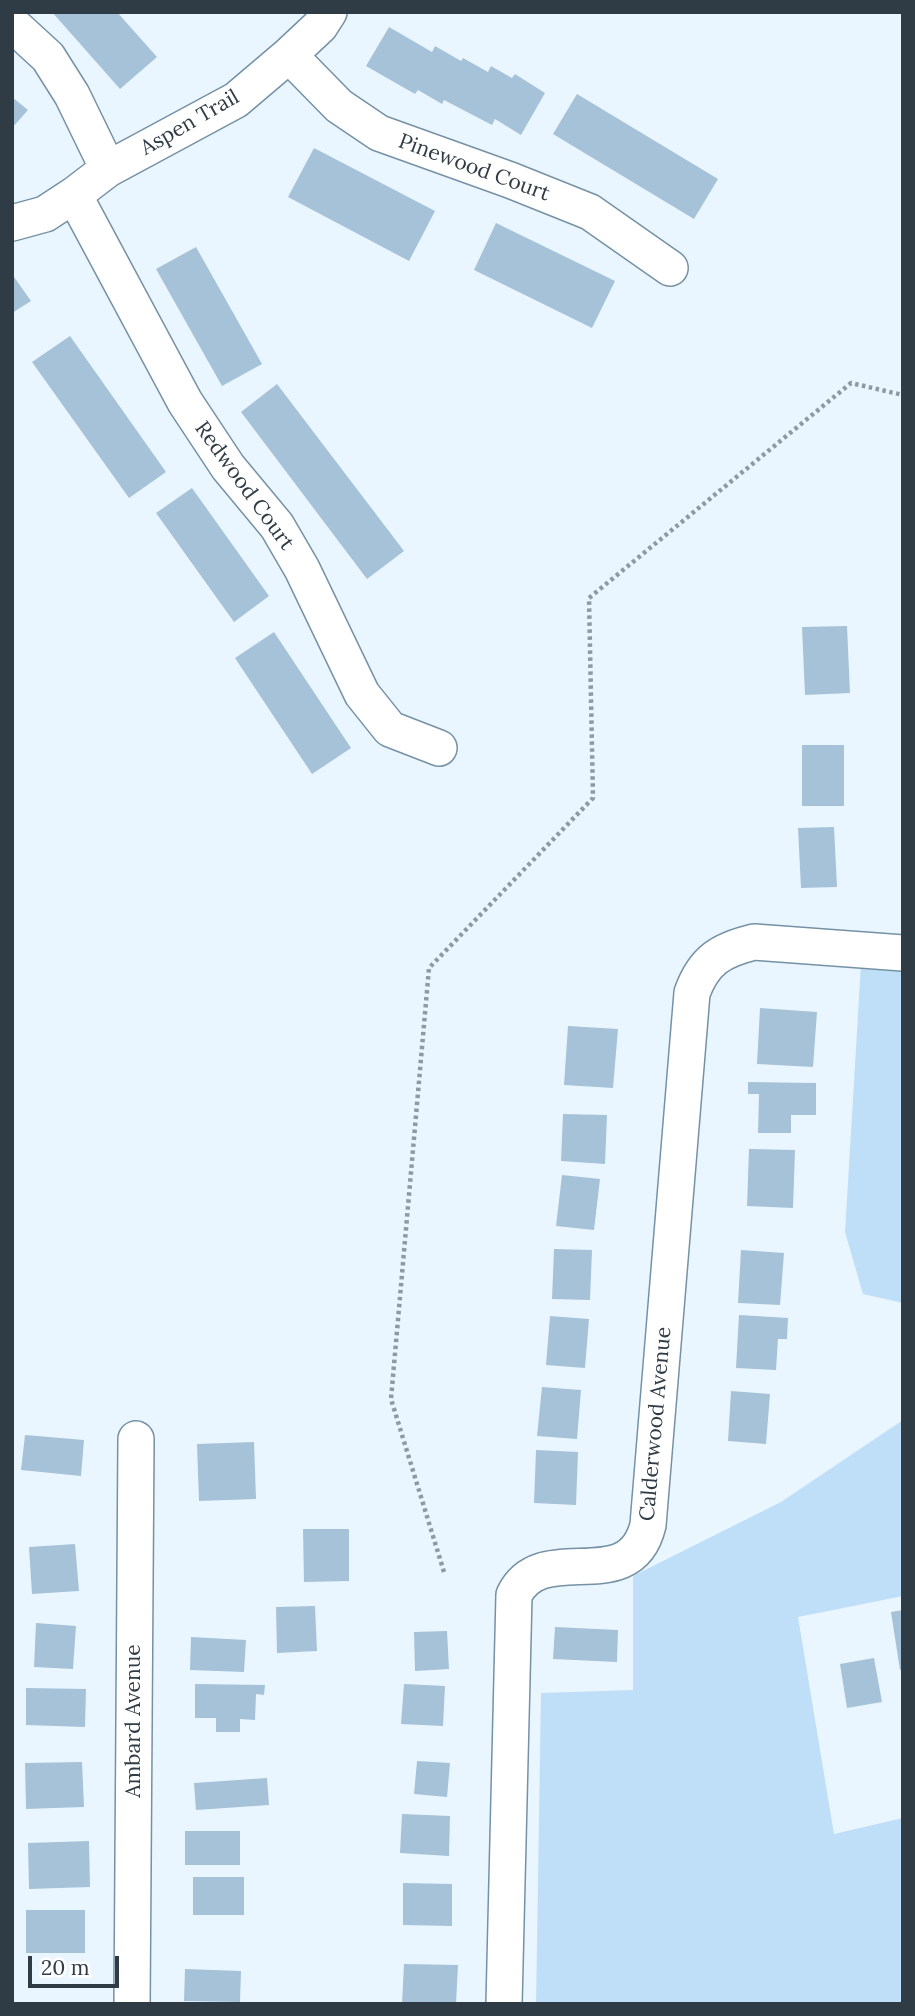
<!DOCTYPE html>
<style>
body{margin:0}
#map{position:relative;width:915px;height:2016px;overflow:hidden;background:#eaf6ff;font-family:Lora,serif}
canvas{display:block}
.frame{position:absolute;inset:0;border:14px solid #303c45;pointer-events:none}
.scale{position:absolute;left:28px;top:1956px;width:91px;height:32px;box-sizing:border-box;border:4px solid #303c45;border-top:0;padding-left:9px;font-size:21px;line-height:24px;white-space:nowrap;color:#303c45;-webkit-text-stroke:5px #fff;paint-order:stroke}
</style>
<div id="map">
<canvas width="915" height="2016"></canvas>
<div class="frame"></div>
<div class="scale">20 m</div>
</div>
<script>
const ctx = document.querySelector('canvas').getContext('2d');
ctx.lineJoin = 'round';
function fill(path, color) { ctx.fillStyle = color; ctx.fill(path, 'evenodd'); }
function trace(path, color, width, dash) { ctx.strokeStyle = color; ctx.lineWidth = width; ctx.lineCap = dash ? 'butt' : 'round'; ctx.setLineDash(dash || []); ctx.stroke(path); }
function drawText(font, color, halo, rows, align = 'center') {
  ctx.font = font + ' Lora,serif'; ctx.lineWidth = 7; ctx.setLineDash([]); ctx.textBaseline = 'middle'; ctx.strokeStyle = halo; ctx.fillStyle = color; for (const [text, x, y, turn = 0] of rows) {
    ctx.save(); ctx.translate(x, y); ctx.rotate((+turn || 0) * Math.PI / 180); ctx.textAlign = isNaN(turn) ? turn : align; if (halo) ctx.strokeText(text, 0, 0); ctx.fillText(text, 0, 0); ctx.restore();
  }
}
fill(new Path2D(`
 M861 964 903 972V1303L863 1294 845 1232Z
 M903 1420V1596L798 1617 834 1834 903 1818V2004H536L541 1693 633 1690V1576L781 1502Z`), '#bfdff8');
fill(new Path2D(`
 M52 12H117L157 57 120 89Z
 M389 27 432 52 435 46 461 61 463 58 488 72 491 66 512 78 515 74 545 93 521 135 495 119 492 125 444 100 442 104 418 90 415 94 366 66Z
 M577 94 718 179 694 219 553 134Z
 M12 97 28 110 12 128Z
 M314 148 435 211 409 261 288 197Z
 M496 223 615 281 592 328 474 270Z
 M196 247 262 364 222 386 156 269Z
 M12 274 31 301 12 313Z
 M70 336 166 472 129 498 32 362Z
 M277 384 404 551 367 579 241 412Z
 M192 488 269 596 234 622 156 513Z
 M847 626 850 693 805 695 802 627Z
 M274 632 351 748 312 774 235 658Z
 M802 745H844V806H802Z
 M834 827 837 887 801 888 798 828Z
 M760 1008 817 1012 813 1067 757 1064Z
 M568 1026 618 1029 613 1088 564 1085Z
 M748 1082 816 1083V1115H791V1133H758L759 1094H748Z
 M563 1114 607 1115 605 1164 561 1161Z
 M749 1149 795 1150 793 1208 747 1206Z
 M562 1175 600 1179 594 1230 556 1226Z
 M554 1249 592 1250 590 1300 552 1299Z
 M741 1250 784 1253 780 1305 738 1303Z
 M739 1315 788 1318 787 1339H778L776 1370 736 1368Z
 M550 1316 589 1319 585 1368 546 1365Z
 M542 1387 581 1390 577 1439 537 1436Z
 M731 1391 770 1394 766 1444 728 1441Z
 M25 1435 84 1440 81 1476 21 1470Z
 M254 1442 256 1499 199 1501 197 1444Z
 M536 1450 578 1452 576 1505 534 1503Z
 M303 1529H349V1581L304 1582Z
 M75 1544 79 1591 32 1594 29 1547Z
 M315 1606 317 1651 277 1653 276 1607Z
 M903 1610V1669L900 1670 891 1612Z
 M36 1623 76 1626 73 1669 34 1667Z
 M555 1627 618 1630 617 1662 553 1659Z
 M447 1631 449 1669 415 1671 414 1632Z
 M191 1637 246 1640 244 1672 190 1670Z
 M874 1658 882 1702 847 1708 840 1664Z
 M195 1684 265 1685 264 1695 256 1694 255 1720 240 1719V1732H216V1718H195Z
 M404 1684 445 1686 443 1726 401 1724Z
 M26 1688 86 1689 85 1727 26 1725Z
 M417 1761 450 1763 447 1797 414 1794Z
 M82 1762 84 1807 26 1809 25 1763Z
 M267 1778 269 1805 196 1810 194 1783Z
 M402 1814 450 1816 449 1856 400 1853Z
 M185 1831H240V1865H185Z
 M89 1841 90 1887 29 1889 28 1843Z
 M193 1877H244V1915H193Z
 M403 1883 452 1884V1926L403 1925Z
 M26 1910H85V1953H26Z
 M404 1964 458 1965 456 2004H402Z
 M185 1969 241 1971 240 2002 184 2001Z`), '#a6c2d8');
const minor = new Path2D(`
 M12 24 48 57 72 95 108 169
 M289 55 339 106 379 133 510 180 590 212 670 268
 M74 195 185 402 228 467 277 526 302 569 362 694 390 729 439 748
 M12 223 45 214 74 195 108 169 236 100 289 55 320 26 329 12
 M132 2004 136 1439
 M504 2004 514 1595C542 1537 630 1600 648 1525L692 993C704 960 721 950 754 942L903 953`);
trace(minor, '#7591a5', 38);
trace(new Path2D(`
 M444 1572 391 1399 429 968 593 798 589 598 851 383 903 395`), '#8e9aa3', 4.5, [3.5, 3.5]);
trace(minor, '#fff', 35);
drawText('21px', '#303c45', '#fff', [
 ["Aspen Trail",190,123,-30],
 ["Pinewood Court",474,168,20],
 ["Redwood Court",244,486,54],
 ["Calderwood Avenue",656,1424,-85],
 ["Ambard Avenue",134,1721,-90]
]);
</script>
